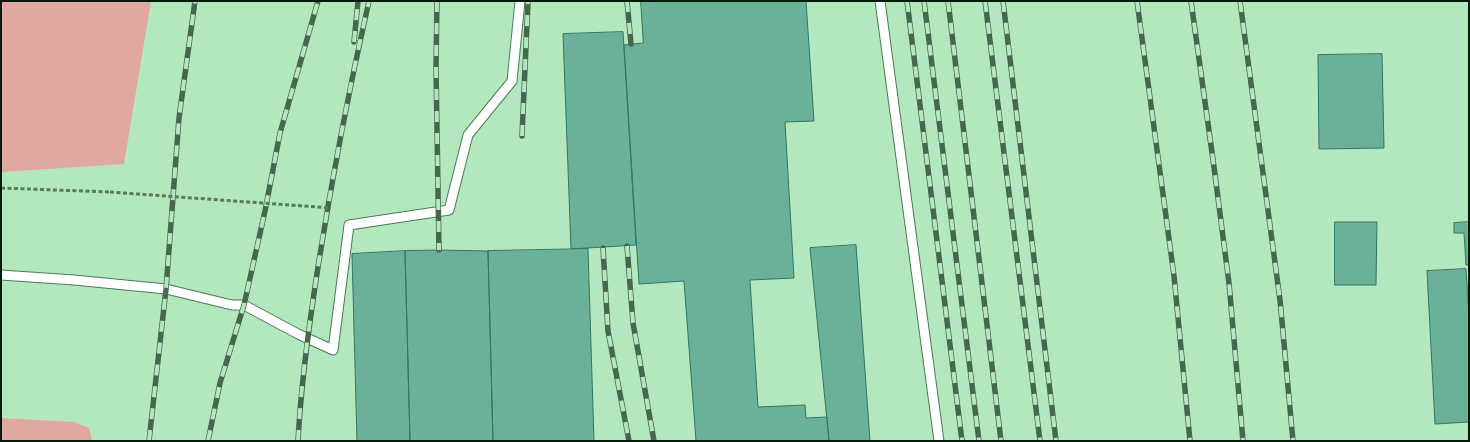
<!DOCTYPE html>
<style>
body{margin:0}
#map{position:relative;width:1470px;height:442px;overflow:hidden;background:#b3e7bd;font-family:Commissioner,sans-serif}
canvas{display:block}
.frame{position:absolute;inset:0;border:2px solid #05190a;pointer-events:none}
</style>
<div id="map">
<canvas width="1470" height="442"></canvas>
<div class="frame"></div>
</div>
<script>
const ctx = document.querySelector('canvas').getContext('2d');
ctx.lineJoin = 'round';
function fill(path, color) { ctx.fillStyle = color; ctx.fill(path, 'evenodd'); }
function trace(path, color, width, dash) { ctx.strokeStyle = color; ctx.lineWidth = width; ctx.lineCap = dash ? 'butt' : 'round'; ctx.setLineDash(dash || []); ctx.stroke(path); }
fill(new Path2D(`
 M1 1H151L124 164 1 172Z
 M1 418 74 422 89 428 92 441H1Z`), '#e0a99f');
const building = new Path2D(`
 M641 1H806L814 121 785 122 794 278 750 280 758 407 805 405 806 418 827 417 829 441H696L684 281 639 284 624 45 643 43Z
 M623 32 636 245 571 249 563 34Z
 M1382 54 1384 148 1319 149 1318 55Z
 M1335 222H1377L1376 285H1335Z
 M1469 222V265H1466L1464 233H1454V223Z
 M856 245 870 441H829L810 248Z
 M588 249 594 441H493L488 251Z
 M439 250 488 251 493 441H410L405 251Z
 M405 251 410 441H357L352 254Z
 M1466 269 1469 316V422L1435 424 1427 271Z`);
fill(building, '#6bb199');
trace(building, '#307761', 1);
const lane = new Path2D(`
 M880 1 939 441
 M1 275 74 280 166 289 232 305H244L298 334 333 350 349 225 449 210 468 135 512 81 520 1`);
trace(lane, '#4b7c56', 11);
trace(new Path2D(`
 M1 188 110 192`), '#587b5f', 3, [4, 2.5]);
trace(lane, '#fff', 9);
const rail = new Path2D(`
 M437 1 436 68 439 250
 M627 1 631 44
 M907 1 962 441
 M924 1 979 441
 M948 1 1001 441
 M985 1 1040 441
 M1003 1 1056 441
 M1137 1 1174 276 1190 441
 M1191 1 1214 167 1229 283 1243 441
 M1240 1 1280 300 1293 441
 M354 42 358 1
 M522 136 528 1
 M627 246 633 323 654 441
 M603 248 608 331 629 441
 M149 441 166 289 179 118 195 1
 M208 441 220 383 244 305 265 211 280 133 318 1
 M298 441C301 382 309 325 318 267 332 178 349 89 369 1`);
trace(rail, '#46664d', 5.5);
trace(rail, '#b3e7bd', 4, [11]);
trace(new Path2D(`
 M110 192 331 208`), '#587b5f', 3, [4, 2.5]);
</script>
